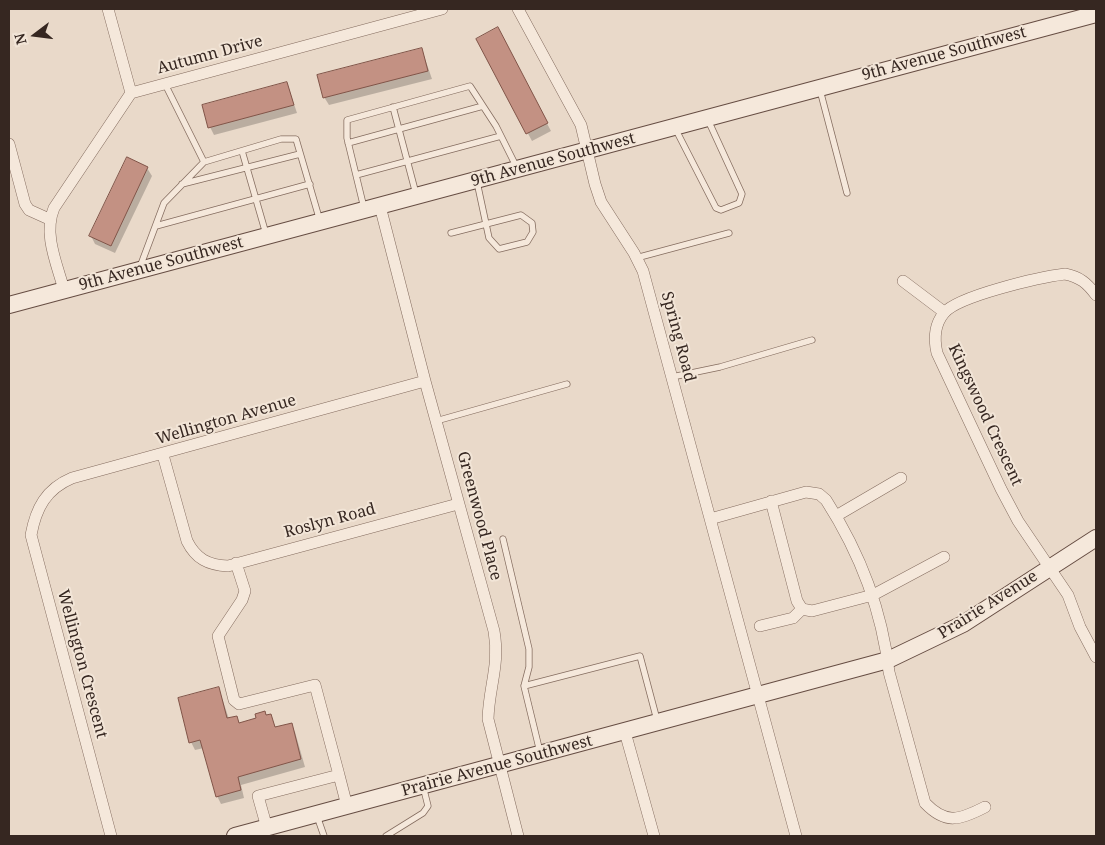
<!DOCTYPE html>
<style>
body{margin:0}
#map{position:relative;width:1105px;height:845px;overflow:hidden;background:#e9d9c9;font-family:"Noto Serif",serif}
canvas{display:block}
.frame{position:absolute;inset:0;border:10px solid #362721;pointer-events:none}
.north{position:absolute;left:10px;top:10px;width:50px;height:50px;-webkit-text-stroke:4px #f2e5d7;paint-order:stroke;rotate:255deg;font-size:14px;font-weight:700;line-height:20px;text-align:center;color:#362721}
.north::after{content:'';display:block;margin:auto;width:18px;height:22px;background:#362721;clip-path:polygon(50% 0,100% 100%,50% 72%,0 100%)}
</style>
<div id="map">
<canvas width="1105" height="845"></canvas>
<div class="frame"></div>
<div class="north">N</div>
</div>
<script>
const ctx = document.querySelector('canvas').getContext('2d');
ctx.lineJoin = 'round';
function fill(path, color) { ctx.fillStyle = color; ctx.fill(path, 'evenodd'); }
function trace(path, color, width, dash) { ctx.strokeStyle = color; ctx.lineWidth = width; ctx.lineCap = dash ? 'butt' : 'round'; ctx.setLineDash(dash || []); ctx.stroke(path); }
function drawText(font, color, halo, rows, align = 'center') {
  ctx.font = font + ' "Noto Serif",serif'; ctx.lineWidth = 4; ctx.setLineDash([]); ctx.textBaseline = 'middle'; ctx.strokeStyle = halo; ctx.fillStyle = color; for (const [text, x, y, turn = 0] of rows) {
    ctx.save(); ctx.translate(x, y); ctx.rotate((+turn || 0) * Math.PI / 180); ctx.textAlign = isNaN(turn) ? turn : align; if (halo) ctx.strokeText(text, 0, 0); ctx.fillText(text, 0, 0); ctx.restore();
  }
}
fill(new Path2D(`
 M501 37 551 131 532 141 477 39Z
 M422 50 432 79 329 105 324 97Z
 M287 83 297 113 214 135 210 127Z
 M147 168 152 176 115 253 95 244 91 236Z
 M219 689 229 719 236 717 240 724 258 719 265 712 267 716 270 715 276 728 291 724 295 732 305 767 241 785 244 798 221 804 217 796 204 748 195 750 191 742Z`), '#0003');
const building = new Path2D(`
 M498 27 548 123 526 134 476 39Z
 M422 48 428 71 323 98 317 75Z
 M287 82 294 105 208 128 202 105Z
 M127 157 148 167 111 246 89 236Z
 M219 687 227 718 237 716 239 723 256 718 255 714 265 711 266 715 271 714 275 727 292 723 301 759 238 777 241 790 216 797 200 740 189 743 178 698Z`);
fill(building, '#c39183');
trace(building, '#805448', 1);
const lane = new Path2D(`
 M820 90 847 193
 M393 107 416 194
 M675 128 716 208 721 210 739 203 742 194 708 120
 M348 143 483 106
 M242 151 266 234
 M204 162 281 139H296L320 221
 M356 175 501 136
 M182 184 300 154
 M364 208 347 138V120L470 86 496 126 517 168
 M156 226 310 184
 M451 233 521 215 532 223 533 232 527 242 499 249 489 238 477 182
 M636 258 729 233
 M140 267 164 203 204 162 165 84
 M672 377 720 367 812 340
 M436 421 567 384
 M503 539 529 649V667L524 686 540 752
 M524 686 640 656 657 720
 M317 816 324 836
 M386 836 423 813 428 806 423 786`);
const street = new Path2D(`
 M108 9 131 93
 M518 9 581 125 595 184 601 202 634 253 643 271 796 836
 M9 144 25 204 29 210 49 219
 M380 206 425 381 494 631C500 665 489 686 488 719L518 836
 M903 281 944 312
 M64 290C57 264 43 234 54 208L131 93 442 9
 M1096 295C1087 283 1080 277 1065 274 1040 277 958 296 944 313 934 325 934 340 937 353L1001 489 1018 521 1068 595 1080 627 1096 657
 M163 455 187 541C196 559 208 565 228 566L458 504
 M771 501 797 601 802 609 812 611 873 595 944 557
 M836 516 901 478
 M710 519 806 492 819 494 826 500C860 553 882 610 889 672L925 803C946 825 960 820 985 807
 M236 563 245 591 242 600 218 636 234 700 239 704 315 685 339 775 258 796 267 828
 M760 626 793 618 802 609
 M625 732 654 836
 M339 775 347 806
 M111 836 31 535C36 508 46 489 72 478L425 381`);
const secondary = new Path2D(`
 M9 305 1096 14
 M235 836 888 660 963 624 1096 538`);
trace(lane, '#846c5f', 7);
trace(street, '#846c5f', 12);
trace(secondary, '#664d43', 18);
trace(lane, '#f5e8db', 5.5);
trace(street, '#f5e8db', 11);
trace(secondary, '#f5e8db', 16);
drawText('16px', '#362721', '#f2e5d7', [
 ["9th Avenue Southwest",944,54,-15],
 ["Autumn Drive",210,55,-15],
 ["9th Avenue Southwest",553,160,-15],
 ["9th Avenue Southwest",161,264,-15],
 ["Spring Road",678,337,75],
 ["Kingswood Crescent",985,415,65],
 ["Wellington Avenue",226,420,-16],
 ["Greenwood Place",479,516,75],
 ["Roslyn Road",330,521,-15],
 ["Prairie Avenue",988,605,-32],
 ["Wellington Crescent",82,664,75],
 ["Prairie Avenue Southwest",497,766,-15]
]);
</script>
